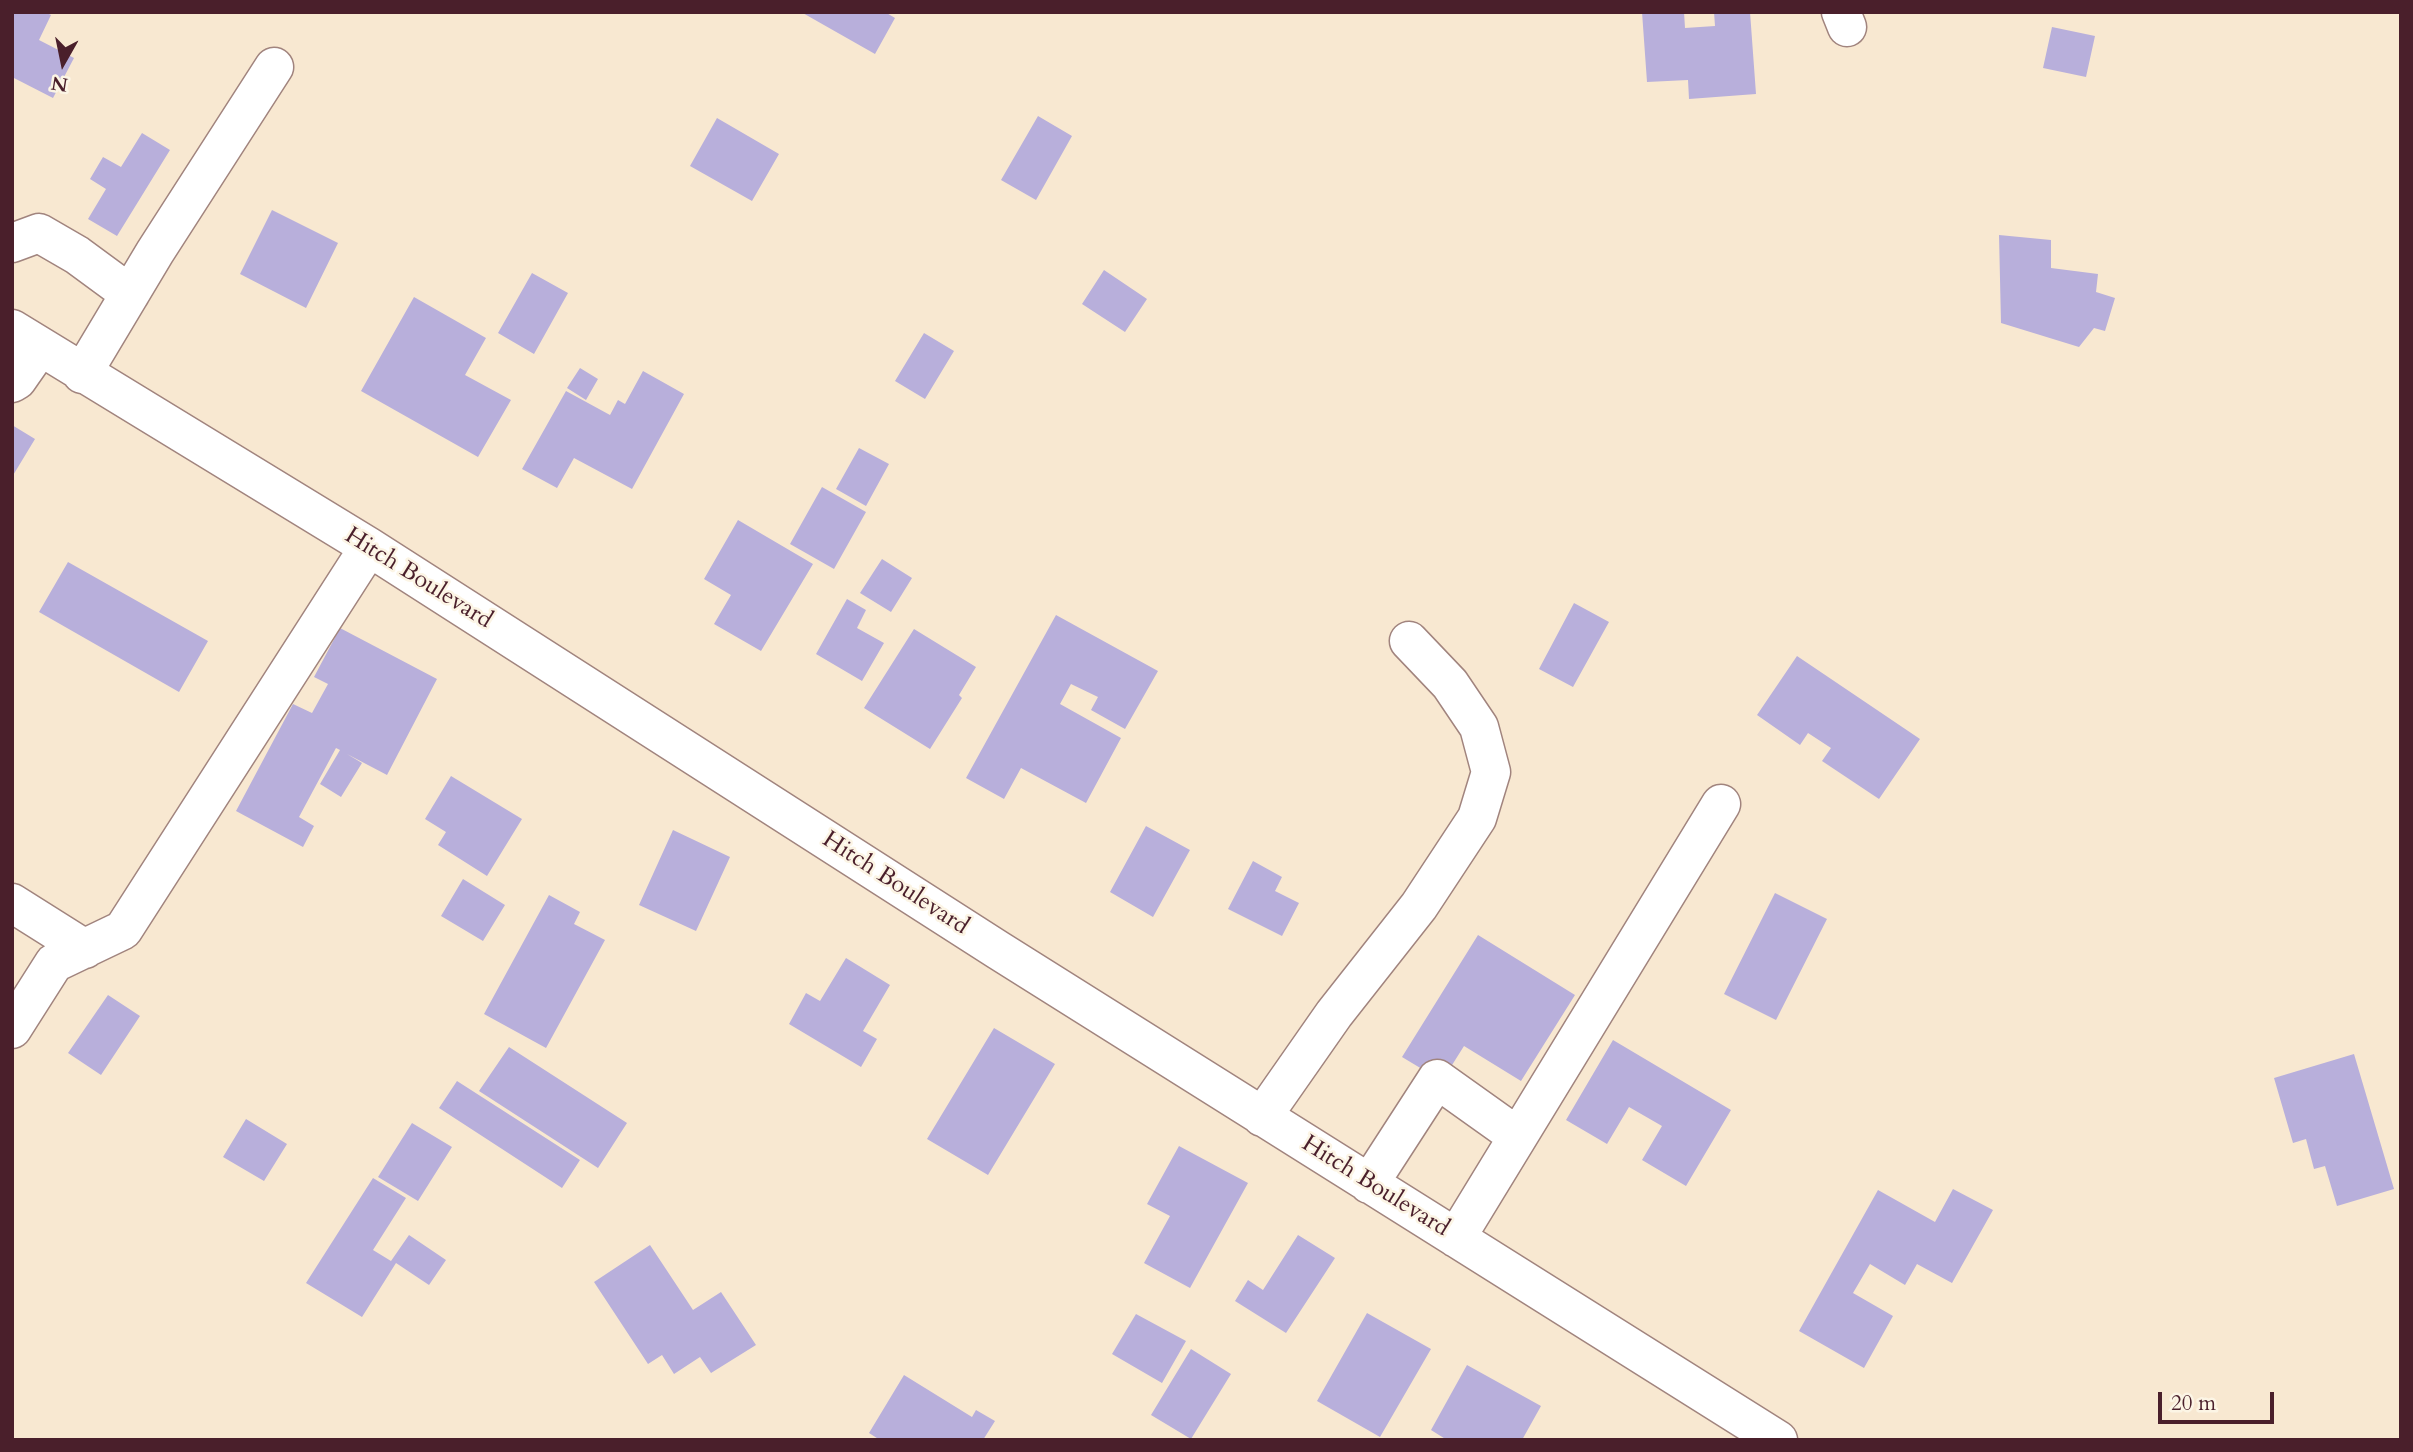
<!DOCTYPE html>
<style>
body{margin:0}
#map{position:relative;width:2413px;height:1452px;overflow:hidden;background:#f8e8d1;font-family:Cardo,serif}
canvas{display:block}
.frame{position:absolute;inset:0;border:14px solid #4a1f2b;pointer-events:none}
.north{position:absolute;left:28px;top:28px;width:70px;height:70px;-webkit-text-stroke:5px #fcf5e5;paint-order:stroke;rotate:189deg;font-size:19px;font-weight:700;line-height:28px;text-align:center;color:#4a1f2b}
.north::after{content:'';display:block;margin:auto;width:24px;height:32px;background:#4a1f2b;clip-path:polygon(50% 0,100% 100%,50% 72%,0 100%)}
.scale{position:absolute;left:2158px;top:1392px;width:116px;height:32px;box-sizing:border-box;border:4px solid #4a1f2b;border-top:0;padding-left:9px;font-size:21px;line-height:24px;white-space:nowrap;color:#4a1f2b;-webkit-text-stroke:5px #fcf5e5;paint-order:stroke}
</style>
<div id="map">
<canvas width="2413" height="1452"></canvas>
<div class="frame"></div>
<div class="north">N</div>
<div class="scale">20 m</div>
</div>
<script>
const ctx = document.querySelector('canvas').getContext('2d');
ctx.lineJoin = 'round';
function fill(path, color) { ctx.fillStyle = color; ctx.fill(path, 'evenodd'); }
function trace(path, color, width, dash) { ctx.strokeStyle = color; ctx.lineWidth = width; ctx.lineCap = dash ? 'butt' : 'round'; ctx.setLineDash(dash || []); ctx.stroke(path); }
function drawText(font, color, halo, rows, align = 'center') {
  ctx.font = font + ' Cardo,serif'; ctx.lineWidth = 5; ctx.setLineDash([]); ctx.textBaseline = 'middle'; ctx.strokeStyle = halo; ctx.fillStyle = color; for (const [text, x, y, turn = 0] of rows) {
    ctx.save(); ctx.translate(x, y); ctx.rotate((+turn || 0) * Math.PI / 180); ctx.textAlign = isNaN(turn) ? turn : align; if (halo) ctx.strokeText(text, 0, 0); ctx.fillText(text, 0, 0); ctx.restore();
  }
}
fill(new Path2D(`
 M12 12H45L51 15 39 40 74 58 53 98 12 77Z
 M801 12H885L895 18 875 54Z
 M1642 12H1684L1685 28 1715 26 1714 12H1750L1756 94 1689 99 1688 80 1647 82Z
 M2052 27 2095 36 2086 77 2043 68Z
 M1038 116 1072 136 1036 200 1001 180Z
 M717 118 779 154 752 201 690 166Z
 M142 133 170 150 117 236 88 219 106 189 90 179 103 157 121 167Z
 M272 210 338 243 306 308 240 274Z
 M1999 235 2051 240V268L2098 274 2096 292 2115 298 2105 331 2094 328 2079 347 2001 323Z
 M1104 270 1147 299 1125 332 1082 304Z
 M532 273 568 293 534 354 498 333Z
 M414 297 486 338 465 375 511 400 478 457 361 391Z
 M924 333 954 351 925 399 895 381Z
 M580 368 598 379 586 400 567 388Z
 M643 371 684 394 632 489 574 458 557 488 522 469 566 391 610 415 618 400 625 404Z
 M12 425 35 439 12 477Z
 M859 448 889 464 866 506 836 489Z
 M822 487 866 512 834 569 790 544Z
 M738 520 813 564 761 651 714 624 731 595 704 579Z
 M882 559 912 578 891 612 860 593Z
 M68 562 208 641 179 692 39 612Z
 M847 599 866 610 857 628 884 643 862 681 816 654Z
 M1574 603 1609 622 1573 687 1539 669Z
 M1056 615 1158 671 1125 729 1091 710 1098 697 1071 684 1060 704 1121 738 1086 803 1021 768 1004 799 966 778Z
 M340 628 437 679 387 775 347 754 362 763 341 797 320 784 340 750 336 748 299 817 314 826 303 847 236 811 293 704 312 713 328 684 314 677Z
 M914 629 976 667 959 695 962 698 930 749 864 708Z
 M1797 656 1920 739 1879 799 1822 761 1831 748 1808 733 1800 745 1757 715Z
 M451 776 522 819 487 876 438 845 446 832 425 819Z
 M1146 826 1190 850 1153 917 1110 892Z
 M673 830 730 857 696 931 639 905Z
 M1253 861 1282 877 1275 891 1299 903 1282 936 1228 909Z
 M463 879 505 905 483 941 441 916Z
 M1775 893 1827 919 1776 1020 1724 994Z
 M549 895 580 912 574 924 605 940 546 1048 484 1014Z
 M1478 935 1575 995 1521 1081 1464 1046 1442 1081 1402 1057Z
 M846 958 890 985 863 1031 877 1039 861 1067 789 1024 806 993 820 1001Z
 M108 995 140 1016 101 1075 68 1053Z
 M994 1028 1055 1064 988 1175 927 1139Z
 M1613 1040 1731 1110 1686 1186 1642 1160 1662 1126 1629 1107 1607 1144 1566 1120Z
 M509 1047 627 1123 598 1168 479 1091Z
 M2354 1054 2394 1189 2337 1206 2325 1166 2314 1169 2306 1139 2293 1143 2274 1078Z
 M457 1081 580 1160 562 1188 439 1108Z
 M246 1119 287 1144 264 1181 223 1157Z
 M412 1123 452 1147 418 1201 378 1177Z
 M1179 1146 1248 1183 1190 1288 1144 1263 1170 1216 1147 1204Z
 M373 1178 406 1198 373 1250 391 1261 409 1235 446 1260 429 1285 396 1263 362 1317 306 1283Z
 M1953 1189 1993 1210 1952 1283 1917 1264 1905 1285 1870 1264 1853 1293 1893 1316 1864 1368 1799 1331 1878 1190 1935 1222Z
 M1298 1235 1335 1258 1286 1333 1235 1301 1248 1280 1263 1290Z
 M650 1245 693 1310 721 1292 756 1345 711 1373 700 1357 674 1374 662 1355 648 1364 594 1282Z
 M1367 1313 1431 1349 1380 1437 1317 1401Z
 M1136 1314 1186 1341 1162 1383 1112 1354Z
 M1191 1349 1231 1374 1191 1439 1151 1415Z
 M1467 1365 1541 1406 1522 1440H1447L1431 1430Z
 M904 1375 972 1417 976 1410 995 1421 983 1440H880L869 1433Z`), '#b8afdb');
const minor = new Path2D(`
 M1841 12 1847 27
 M12 243 39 233 77 255 130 294
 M12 329 369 547 998 950 1778 1440
 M82 374 155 252 274 67
 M12 383 17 380 40 347
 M12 903 85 949
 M12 1029 54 963 123 930 369 547
 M1262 1117 1334 1014 1419 906 1477 818 1491 772 1479 727 1450 684 1409 641
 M1369 1184 1437 1079 1517 1136
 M1456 1238 1721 804`);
trace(minor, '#a1847e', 41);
trace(minor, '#fff', 38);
drawText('24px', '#4a1f2b', '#fcf5e5', [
 ["Hitch Boulevard",418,579,32],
 ["Hitch Boulevard",895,884,33],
 ["Hitch Boulevard",1375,1187,32]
]);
</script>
